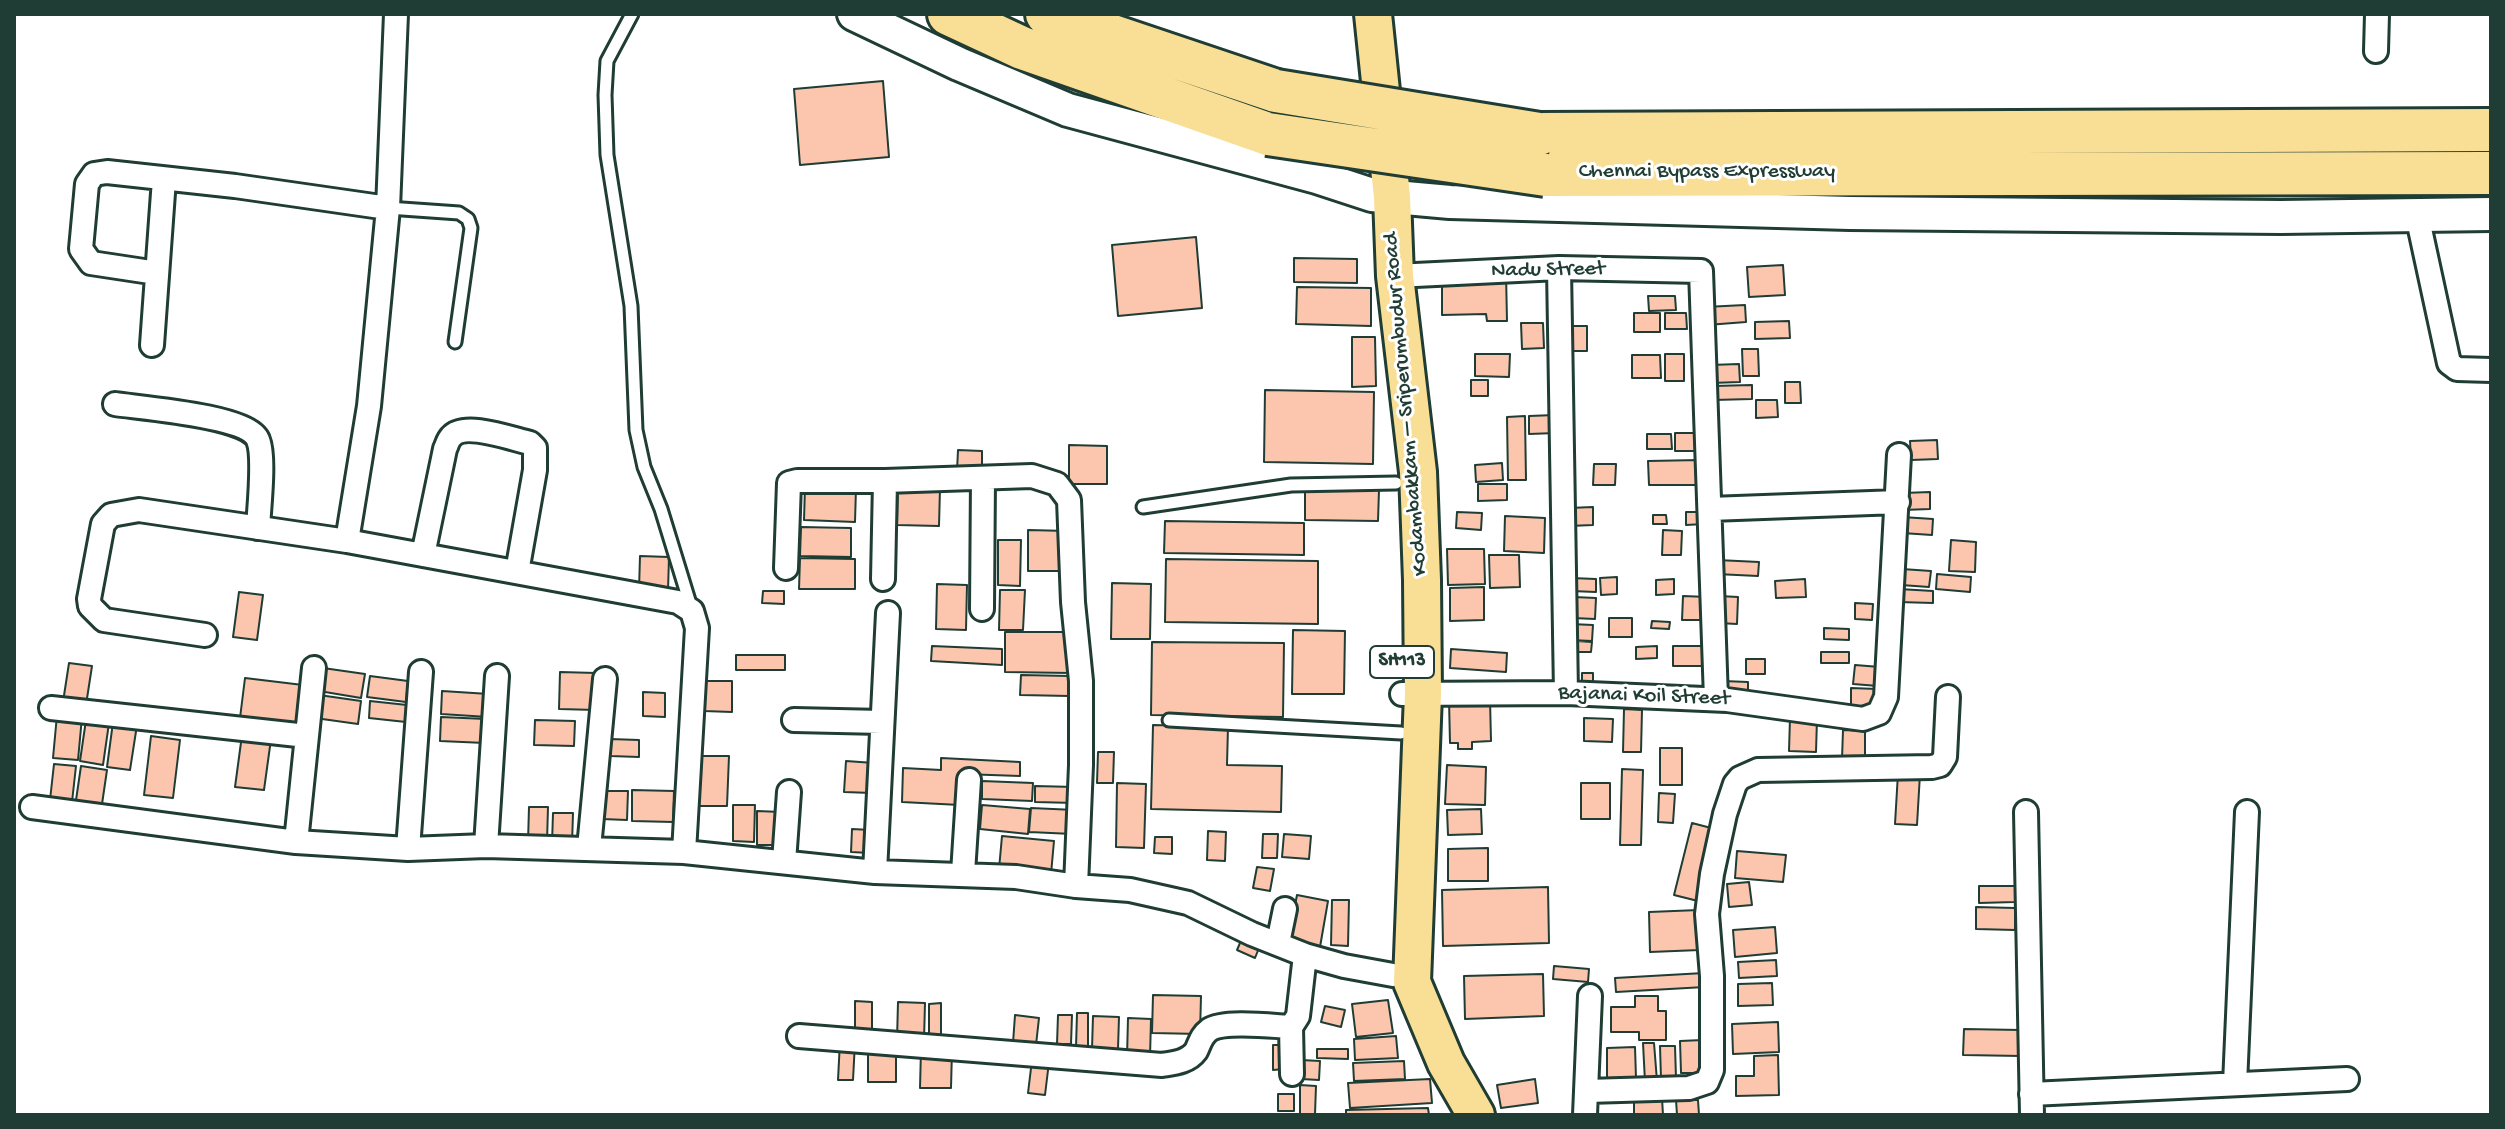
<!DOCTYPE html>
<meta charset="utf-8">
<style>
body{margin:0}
#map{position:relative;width:2505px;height:1129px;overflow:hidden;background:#fff;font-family:"Gochi Hand",sans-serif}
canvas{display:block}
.frame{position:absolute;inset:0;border:16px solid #1f3d34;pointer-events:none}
</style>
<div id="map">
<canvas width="2505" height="1129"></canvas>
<div class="frame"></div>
</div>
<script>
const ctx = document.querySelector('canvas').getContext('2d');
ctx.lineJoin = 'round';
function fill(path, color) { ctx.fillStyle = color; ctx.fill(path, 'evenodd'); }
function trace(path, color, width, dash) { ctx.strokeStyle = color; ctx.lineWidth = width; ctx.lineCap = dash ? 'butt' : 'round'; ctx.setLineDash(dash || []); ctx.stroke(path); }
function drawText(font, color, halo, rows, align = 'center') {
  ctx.font = font + ' "Gochi Hand",sans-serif'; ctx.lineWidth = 6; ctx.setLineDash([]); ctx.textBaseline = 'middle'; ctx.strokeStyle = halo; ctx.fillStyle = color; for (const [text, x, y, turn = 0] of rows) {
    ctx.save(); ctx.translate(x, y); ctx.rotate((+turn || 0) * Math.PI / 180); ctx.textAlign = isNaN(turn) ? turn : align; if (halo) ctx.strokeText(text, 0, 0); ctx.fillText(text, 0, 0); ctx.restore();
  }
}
const building = new Path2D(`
 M883 81 889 157 800 165 794 89Z
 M1196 237 1202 308 1118 316 1112 245Z
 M1294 258 1357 259V283L1294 282Z
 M1783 265 1785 295 1749 297 1747 267Z
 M1506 273 1507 321H1487L1486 314 1442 315V281Z
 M1297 287 1371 288V326L1296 324Z
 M1648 296H1675L1676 310 1649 311Z
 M1745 305 1746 322 1707 325 1705 307Z
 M1634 313H1660V332H1634Z
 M1665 313H1686L1687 329H1665Z
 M1789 321 1790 338 1755 339V322Z
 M1521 323H1543L1544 348 1522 349Z
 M1563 326H1587V351H1563Z
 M1352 337H1375L1376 386 1352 387Z
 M1742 349H1758L1759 376H1743Z
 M1475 354H1510L1509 377 1475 376Z
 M1665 354H1684V381H1665Z
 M1632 355H1660L1661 378H1632Z
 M1739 364 1740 382 1711 383 1710 365Z
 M1471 380H1488V396H1471Z
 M1785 382H1800L1801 403H1785Z
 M1752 385V399L1713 400V386Z
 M1265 390 1374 392 1373 464 1264 462Z
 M1756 400H1777L1778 417 1756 418Z
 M1555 415 1556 433 1529 434V416Z
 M1525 416 1526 480H1508L1507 417Z
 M1675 433H1698L1699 451H1675Z
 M1647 434H1671L1672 449H1647Z
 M1937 440 1938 459 1911 460 1910 441Z
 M1069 445 1107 446V484H1069Z
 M958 450 982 451V471H957Z
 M1700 460V485H1649L1648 461Z
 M1502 463 1503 480 1476 482 1475 465Z
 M1594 464H1616L1615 485H1593Z
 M1478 484H1507V500L1478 501Z
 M805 487 856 488 855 522 804 520Z
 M898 487 940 488 939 526 897 525Z
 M1305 490H1379L1378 521 1305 520Z
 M1930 492V509L1903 510V493Z
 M1593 507V525L1569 526V508Z
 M1457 512 1482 513 1481 530 1456 528Z
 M1686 512H1703L1704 524 1686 525Z
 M1653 515H1666L1667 524H1653Z
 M1505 516 1545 518 1544 553 1504 551Z
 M1902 517 1933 519 1932 535 1902 533Z
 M1165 521 1304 523V555L1164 553Z
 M801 527 851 528V557L800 556Z
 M1028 530 1068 531V571H1028Z
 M1663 530 1682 531 1681 555H1662Z
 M998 540H1021L1020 586 998 585Z
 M1951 540 1976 542 1975 572 1949 571Z
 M1447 549H1484L1485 584 1448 585Z
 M1489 555H1519L1520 587 1490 588Z
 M640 556 669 557 668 591 639 590Z
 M800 558 855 559V589H799Z
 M1166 559 1318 561V624L1165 622Z
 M1717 560 1759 562 1758 576 1716 574Z
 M1902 569 1931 571 1929 587 1901 585Z
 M1937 574 1971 577 1970 592 1936 589Z
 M1617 577V594L1601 595 1600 578Z
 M1571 578 1596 579V592L1571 591Z
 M1674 579V594L1656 595V580Z
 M1805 579 1806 597 1776 598 1775 581Z
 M1112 583 1151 584 1150 639H1111Z
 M937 584 967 585 966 630 936 629Z
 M1484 587V620L1450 621V588Z
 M1899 589 1933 591V603L1898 602Z
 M1000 590H1025L1023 630H999Z
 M763 591H784V604L762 603Z
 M239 592 263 595 257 640 233 637Z
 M1683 596 1708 597V620H1682Z
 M1719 596 1738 597 1737 624 1718 623Z
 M1574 597 1596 598 1595 619 1573 618Z
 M1855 603 1873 604 1872 620 1855 619Z
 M1609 618H1632V637H1609Z
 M1652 621 1670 622 1669 629 1651 628Z
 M1571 624 1593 625 1592 641 1570 640Z
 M1824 628 1849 629V640L1824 639Z
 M1293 630 1345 631 1344 694H1292Z
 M1005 632H1070V673L1005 672Z
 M1577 641 1592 642 1591 652H1577Z
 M1152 642 1284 643 1283 717 1151 715Z
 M932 646 1002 649V665L931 661Z
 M1657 646V658L1636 659V647Z
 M1673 646H1705V666H1673Z
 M1451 649 1507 653 1506 672 1450 668Z
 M1821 652H1849V663H1821Z
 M736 655H785V670H736Z
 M1746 659H1765V674H1746Z
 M69 663 92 666 86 705 63 702Z
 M1855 665 1880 667 1878 686 1853 684Z
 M323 668 365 674 361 698 319 691Z
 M560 672 596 673V710L559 709Z
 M1582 673H1593V688H1582Z
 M1021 675 1070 676 1069 696 1020 695Z
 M370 676 408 681 406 702 367 697Z
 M245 678 303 685 298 725 240 718Z
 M705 681H732V712L704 711Z
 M1723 681 1748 682V696H1723Z
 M1851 688 1877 689V707L1851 706Z
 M442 691 489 694 488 717 441 714Z
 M643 692 665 693V717L643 716Z
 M319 695 361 701 358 724 315 718Z
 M1490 699 1491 741 1472 742V749H1458V743H1450L1449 700Z
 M370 701 407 705 406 722 369 718Z
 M1624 709 1642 710 1641 752H1623Z
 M57 715 82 717 78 760 53 758Z
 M441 717 486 719 485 743 440 741Z
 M1584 718 1613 719 1612 742 1584 741Z
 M1790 718 1817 719 1816 752 1789 751Z
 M86 720 109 723 103 765 80 761Z
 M535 720 575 721 574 746 534 745Z
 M113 722 137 725 130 770 107 767Z
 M1153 725 1228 727 1227 765 1282 766 1281 812 1151 809Z
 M1843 730 1865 731V759H1842Z
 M242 735 271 739 264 790 235 787Z
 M151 736 180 740 173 798 144 795Z
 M610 739 639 740V757L610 756Z
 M1660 748H1682V785H1660Z
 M1098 752H1114L1113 783H1097Z
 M694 756H729L727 806H693Z
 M941 758 1020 762V776L962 774 960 805 902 802 903 768 941 770Z
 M846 761 874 763 872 793 844 792Z
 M54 764 76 766 72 802 50 800Z
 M1447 765 1486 767 1485 805 1445 804Z
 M81 766 107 770 101 811 75 807Z
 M1622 769 1643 770 1641 845H1620Z
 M1898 773 1920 774 1917 825 1895 824Z
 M982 781 1033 783 1032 801 982 799Z
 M1117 783 1146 784 1144 848 1116 847Z
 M1581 783H1610V819H1581Z
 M1035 786 1075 787V803L1035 802Z
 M632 790 674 791 673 822 632 821Z
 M603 791H628L627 820 602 819Z
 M1659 793 1675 794 1673 823 1658 822Z
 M733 805H755L754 842 733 841Z
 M982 805 1030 809 1028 834 980 829Z
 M529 807H548L547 842H528Z
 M1031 808 1075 810 1073 834 1029 832Z
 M1481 809 1482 834 1448 835 1447 810Z
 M757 811 781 812 780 845H757Z
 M553 813H573L572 844H552Z
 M1692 823 1715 829 1698 901 1674 895Z
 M852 829 871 830 870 853 851 852Z
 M1208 831 1226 832 1225 861 1207 860Z
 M1263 834H1278L1277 858H1262Z
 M1284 834 1311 836 1309 859 1282 857Z
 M1002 836 1054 841 1051 874 999 869Z
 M1155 837H1172V854L1154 853Z
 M1488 848V881H1448V849Z
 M1737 851 1786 855 1783 882 1735 878Z
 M1257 867 1274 869 1270 891 1253 888Z
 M1749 882 1752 905 1729 907 1727 884Z
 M1979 886H2015V902L1979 903Z
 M1548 887 1549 943 1443 946 1442 890Z
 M1297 895 1328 901 1320 947 1288 941Z
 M1332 900H1349L1348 946 1331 945Z
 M1976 907 2015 908V930L1976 929Z
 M1699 910 1700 950 1650 952 1649 912Z
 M1775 927 1777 953 1735 957 1733 930Z
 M1243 936 1261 943 1255 958 1237 950Z
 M1776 960 1777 976 1739 978 1738 962Z
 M1554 966 1589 969 1588 982 1553 979Z
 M1704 973 1705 987 1616 992 1615 978Z
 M1543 974 1544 1016 1465 1019 1464 976Z
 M1772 983 1773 1005 1738 1006V984Z
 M1153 995 1201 996 1200 1034 1152 1033Z
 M1635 996H1658V1011H1666V1040H1639V1032H1611V1007H1635Z
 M1388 1000 1393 1033 1356 1037 1352 1004Z
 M855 1001 872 1002V1036L855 1035Z
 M898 1002 925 1003 924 1040H897Z
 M941 1003V1039H929V1004Z
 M1325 1006 1345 1010 1341 1027 1321 1022Z
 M1077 1013H1088V1048L1076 1047Z
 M1015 1015 1039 1018 1036 1045 1013 1043Z
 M1058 1015H1072L1071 1044H1057Z
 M1093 1016 1119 1017 1118 1049H1092Z
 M1128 1018 1151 1019 1150 1057H1127Z
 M1778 1022 1779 1052 1733 1054 1732 1024Z
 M1964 1029 2021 1030V1056L1963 1055Z
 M1396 1036 1398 1058 1355 1060 1354 1039Z
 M1703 1040 1704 1073H1681L1680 1041Z
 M840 1041 855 1042 853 1080H838Z
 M1643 1043H1654L1657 1081 1645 1082Z
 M1273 1045H1284V1069L1273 1070Z
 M868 1046H896V1082H868Z
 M1660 1046H1675L1676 1078 1661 1079Z
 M1635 1047 1636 1078H1607V1048Z
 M921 1049 952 1050 951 1088H920Z
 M1317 1049H1348V1059L1317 1058Z
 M1778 1055 1779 1095 1736 1096V1076H1754V1056Z
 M1032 1060 1049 1062 1045 1095 1028 1093Z
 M1301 1060 1320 1061 1319 1080 1301 1079Z
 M1404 1061 1405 1079 1354 1081 1353 1063Z
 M1430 1079 1432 1103 1350 1108 1348 1083Z
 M1535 1079 1538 1103 1501 1108 1497 1085Z
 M1300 1085 1316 1086 1315 1114H1300Z
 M1278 1094H1294V1111H1278Z
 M1662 1098 1663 1115H1634V1099Z
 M1676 1100H1698L1699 1115H1677Z
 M1428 1108 1429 1115H1346V1110Z`);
fill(building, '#fcc5ae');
trace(building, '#1f3d34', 2);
const lane = new Path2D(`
 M632 14 607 61 605 95 607 155 631 306 636 430 644 467 661 509 691 607
 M388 208 459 213 468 219 471 228 455 342
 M1143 507 1291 485 1396 483
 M1169 720 1401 733`);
const street = new Path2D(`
 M2376 51 2377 14
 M2417 215 2449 363 2457 369 2491 370
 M1559 268 1566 693
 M157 273 91 263 81 249 87 184 94 174 107 172 235 186 388 208
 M1395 276 1559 268 1701 271 1716 699
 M152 345 164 179
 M115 404C142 408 249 416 258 440 265 457 259 507 258 528
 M1710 509 1898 502
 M347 541 678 602 692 611 697 628 684 852
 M423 555 445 449C447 445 448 440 451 437 464 421 512 439 530 443L535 448V470L517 572
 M786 568 789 483 797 481H885
 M883 579 885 481 1032 476 1057 484 1069 500 1073 602 1081 681V765L1076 886
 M982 609 983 478
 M205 635 104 620 90 606 89 599 103 524 111 515 139 510 347 541 369 406 388 208 396 14
 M314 668 296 842 408 849 486 846 684 852 875 872 1016 877 1076 886 1130 890 1188 903 1252 934 1305 955 1344 966 1393 975
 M1402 694 1566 693 1727 700 1863 719 1879 713 1886 697 1899 455
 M51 708 307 736
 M794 720 882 722
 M32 807 296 842
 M2026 812 2032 1115
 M486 846 497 676
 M589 848 605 679
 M408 849 421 672
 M784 862 789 792
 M875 872 888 613
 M963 873 969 780
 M1278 943 1285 909
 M1291 1027 1292 1074
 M799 1036 1162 1065C1174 1063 1188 1062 1196 1051 1200 1043 1201 1036 1209 1030 1224 1020 1272 1026 1291 1027L1298 1016 1305 955
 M2235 1084 2247 812
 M1587 1091 1689 1088 1707 1082 1712 1070V976L1707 914 1712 874 1725 814 1735 784 1740 778 1758 770 1932 767 1940 765 1945 757 1948 697
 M2031 1094 2347 1079
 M1585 1115 1590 996`);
const secondary = new Path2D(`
 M854 14 959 64 1068 110 1317 177 1372 195 1450 202 1850 213 2281 217 2491 214`);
const primary = new Path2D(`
 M1373 14 1392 197 1395 276 1418 472 1422 580 1423 694 1412 982 1446 1063 1476 1115`);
const highway = new Path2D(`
 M949 14 1022 48 1268 134
 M1047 14 1276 91
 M1539 134 2491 130
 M1546 175 2491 173`);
trace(lane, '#1f3d34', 17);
trace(street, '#1f3d34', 28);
trace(secondary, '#1f3d34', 38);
trace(primary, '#1f3d34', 42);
trace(highway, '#1f3d34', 48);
trace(lane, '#fff', 11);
trace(street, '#fff', 22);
trace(secondary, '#fff', 32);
trace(primary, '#f9df96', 36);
trace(highway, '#f9df96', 42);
const highwayBridge = new Path2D(`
 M1276 91 1539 134
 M1268 134 1546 175`);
trace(highwayBridge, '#1f3d34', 48, []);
trace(highwayBridge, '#f9df96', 42);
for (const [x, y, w] of [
 [1402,662,64]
]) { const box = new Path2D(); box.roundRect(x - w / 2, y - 16, w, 32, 6); ctx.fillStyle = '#fff'; ctx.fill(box); trace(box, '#1f3d34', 2); }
drawText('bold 20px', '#1f3d34', null, [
 ["SH113",1402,662]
]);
drawText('22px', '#1f3d34', '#fff', [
 ["Chennai Bypass Expressway",1707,173],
 ["Nadu Street",1548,271,-1],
 ["Kodambakkam – Sriperumbudur Road",1407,404,-95],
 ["Bajanai Koil Street",1644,697,2]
]);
</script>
